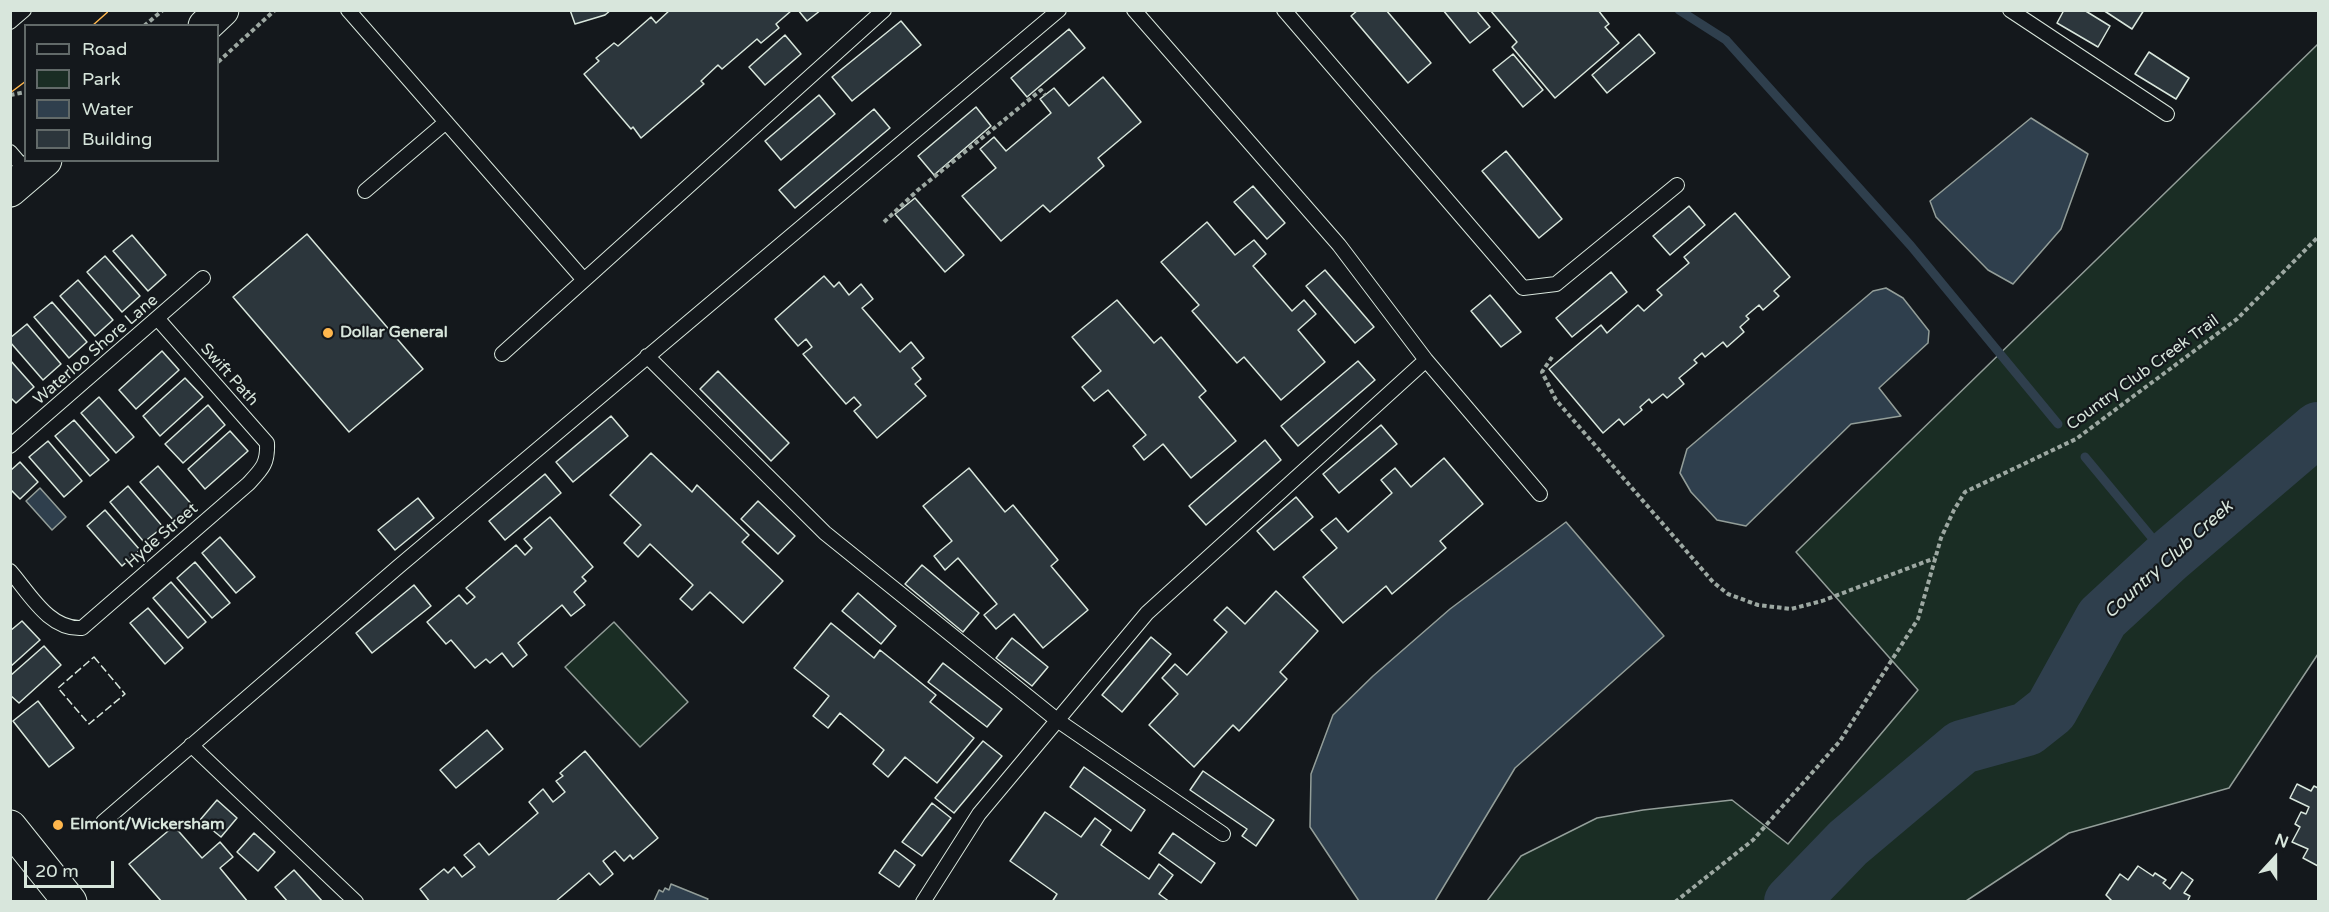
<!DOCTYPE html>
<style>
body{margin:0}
#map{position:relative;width:2329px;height:912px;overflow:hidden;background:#14181c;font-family:"Varela Round",sans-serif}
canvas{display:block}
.frame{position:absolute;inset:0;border:12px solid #d8e6dc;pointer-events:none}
.legend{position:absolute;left:24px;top:24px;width:195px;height:138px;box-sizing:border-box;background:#14181c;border:2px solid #626a69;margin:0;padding:8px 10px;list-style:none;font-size:18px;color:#d8e6dc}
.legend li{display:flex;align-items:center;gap:12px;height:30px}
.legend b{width:30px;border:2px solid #626a69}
.north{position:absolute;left:2245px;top:828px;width:60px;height:60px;-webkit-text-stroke:4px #14181c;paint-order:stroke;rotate:21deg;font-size:16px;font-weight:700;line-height:24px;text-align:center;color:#d8e6dc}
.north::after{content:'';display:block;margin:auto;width:21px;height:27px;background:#d8e6dc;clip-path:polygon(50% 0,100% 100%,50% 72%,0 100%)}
.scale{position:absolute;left:24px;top:861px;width:90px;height:27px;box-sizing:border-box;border:3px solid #d8e6dc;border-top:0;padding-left:8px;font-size:18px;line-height:21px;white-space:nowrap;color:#d8e6dc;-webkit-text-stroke:4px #14181c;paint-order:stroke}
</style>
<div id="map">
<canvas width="2329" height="912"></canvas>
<div class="frame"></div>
<ul class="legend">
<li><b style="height:8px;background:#14181c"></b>Road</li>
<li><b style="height:16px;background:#1a2d24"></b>Park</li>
<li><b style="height:16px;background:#2f3f4d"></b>Water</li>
<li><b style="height:16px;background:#2c363c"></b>Building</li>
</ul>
<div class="north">N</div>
<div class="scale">20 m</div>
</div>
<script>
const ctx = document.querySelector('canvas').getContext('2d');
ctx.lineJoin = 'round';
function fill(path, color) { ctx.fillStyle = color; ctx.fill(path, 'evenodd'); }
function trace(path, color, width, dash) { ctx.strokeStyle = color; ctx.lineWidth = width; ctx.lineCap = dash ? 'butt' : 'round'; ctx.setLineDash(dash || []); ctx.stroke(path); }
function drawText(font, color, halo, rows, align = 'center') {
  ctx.font = font + ' "Varela Round",sans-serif'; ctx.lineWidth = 4.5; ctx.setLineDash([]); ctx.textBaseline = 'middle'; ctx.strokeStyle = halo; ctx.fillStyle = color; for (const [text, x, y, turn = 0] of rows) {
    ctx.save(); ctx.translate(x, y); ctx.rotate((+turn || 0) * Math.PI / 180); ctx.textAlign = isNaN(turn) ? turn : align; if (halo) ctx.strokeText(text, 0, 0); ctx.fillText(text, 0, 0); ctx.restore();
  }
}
const green = new Path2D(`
 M2318 44V654L2229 788 2069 833 1966 901H1487L1521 856 1597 818 1643 810 1732 800 1788 844 1918 690 1796 552Z
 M614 622 688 702 640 747 565 667Z`);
fill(green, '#1a2d24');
trace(green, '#939e99', 1.5);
const water = new Path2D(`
 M2031 118 2088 154 2061 229 2013 284 1988 270 1936 217 1930 201Z
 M1886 288 1903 298 1929 331 1928 343 1879 388 1901 416 1851 424 1746 526 1717 520 1691 492 1680 473 1687 449 1873 291Z
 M40 488 66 517 52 530 26 501Z
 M1566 522 1664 636 1515 768 1435 901H1359L1310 827 1311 774 1333 715 1373 676 1450 609Z
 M671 884 708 899 707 901H654L659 890 663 892 665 888 669 890Z`);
fill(water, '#2f3f4d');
trace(water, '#939e99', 1.5);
trace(new Path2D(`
 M1679 10 1726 40 1911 246 2058 424
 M2085 457 2168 557`), '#2f3f4d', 9);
trace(new Path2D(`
 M1791 902 1848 843 1962 747 2027 729 2051 710 2102 618 2168 557 2318 429`), '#2f3f4d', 54);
const building = new Path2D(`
 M570 10H611L605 15 575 24Z
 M670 10 791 11 776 24 779 28 761 43 757 39 722 69 718 65 701 81 704 84 641 138 633 127 631 129 584 74 599 61 596 58 614 43 618 46 651 17 656 23Z
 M798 10H821L807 21Z
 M1358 10H1386L1431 63 1408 83 1351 16Z
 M1443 10H1476L1490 27 1470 43Z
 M1490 10H1598L1609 24 1605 27 1619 43 1555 98 1512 47 1517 42Z
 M2064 10H2084L2110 26 2098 47 2057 23Z
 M2103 10H2144L2132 29Z
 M901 21 921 45 852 101 832 77Z
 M1069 29 1085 48 1027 97 1011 78Z
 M1639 34 1655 53 1607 93 1592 75Z
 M785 35 801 54 765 85 749 67Z
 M2149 52 2189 78 2176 99 2135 74Z
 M1513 54 1543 90 1523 107 1493 70Z
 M1103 77 1141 122 1098 158 1104 166 1050 212 1043 205 1001 241 962 196 996 168 980 149 994 137 1006 151 1051 113 1040 99 1054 88 1069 106Z
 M819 95 835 114 781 160 765 141Z
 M976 107 991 126 934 175 918 156Z
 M874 109 890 128 795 208 779 190Z
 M1506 151 1562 219 1539 238 1482 171Z
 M1253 186 1285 223 1267 239 1234 202Z
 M915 198 964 255 945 272 895 214Z
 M1689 206 1705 225 1670 255 1653 236Z
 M1735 213 1790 277 1774 291 1779 296 1763 310 1759 305 1746 316 1749 319 1740 327 1744 332 1727 347 1723 342 1705 357 1702 353 1694 360 1697 363 1679 378 1684 384 1667 398 1663 394 1652 403 1649 399 1640 407 1642 410 1624 425 1619 419 1603 433 1549 369 1601 325 1607 333 1638 305 1644 311 1662 295 1657 290 1689 263 1684 257Z
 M1207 222 1235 255 1254 240 1266 254 1253 266 1292 311 1304 300 1316 314 1298 330 1325 362 1281 400 1244 357 1237 363 1192 311 1199 305 1161 262Z
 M307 234 423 369 349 432 233 297Z
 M132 235 166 275 148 291 113 251Z
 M105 256 140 296 122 312 87 272Z
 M1325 270 1374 327 1355 343 1306 286Z
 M1611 272 1627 292 1572 337 1556 318Z
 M824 276 834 287 839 282 849 295 861 284 873 299 862 308 900 352 911 342 924 358 912 368 921 379 915 384 926 396 877 438 854 411 861 405 854 397 846 404 803 354 812 347 806 339 798 346 775 319Z
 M78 280 113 320 95 336 60 296Z
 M1490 295 1521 332 1501 347 1471 311Z
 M1117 300 1154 343 1161 337 1206 391 1199 397 1236 441 1191 478 1163 444 1144 460 1133 446 1146 435 1108 390 1094 401 1082 387 1101 371 1072 337Z
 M52 302 87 342 69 358 34 317Z
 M27 324 61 364 43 380 10 342V338Z
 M162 351 179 370 136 409 119 390Z
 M10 360 34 387 16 403 10 397Z
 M1358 361 1375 380 1298 446 1281 426Z
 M718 371 789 443 771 461 700 389Z
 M185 378 203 397 160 436 143 416Z
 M99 397 134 437 116 453 81 413Z
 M208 405 225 425 183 463 165 444Z
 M611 416 628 436 573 482 556 462Z
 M74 420 109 460 90 476 55 436Z
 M1381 425 1397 444 1339 493 1323 474Z
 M230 431 248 451 205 489 188 469Z
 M1265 440 1281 460 1206 525 1189 506Z
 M48 441 82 481 64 497 29 457Z
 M651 453 692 492 697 485 749 535 742 542 783 581 743 623 710 592 692 610 680 599 693 585 650 544 638 557 624 543 641 525 610 495Z
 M1444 458 1483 504 1440 541 1446 548 1392 594 1386 586 1343 623 1303 577 1337 548 1321 530 1336 518 1348 532 1392 493 1381 480 1395 468 1411 487Z
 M20 462 38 482 20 499 10 489V471Z
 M158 466 193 506 175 522 140 482Z
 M969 468 1005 512 1013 505 1058 560 1051 566 1088 610 1043 648 1014 614 996 629 984 615 997 604 958 558 945 570 934 556 952 541 923 506Z
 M545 474 561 493 505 540 489 521Z
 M128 486 163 527 144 542 110 502Z
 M1296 497 1313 517 1274 550 1257 531Z
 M418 498 434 518 395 550 378 530Z
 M758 501 795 536 778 554 741 519Z
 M105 510 140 550 122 566 87 526Z
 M550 517 593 567 582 577 586 581 574 592 585 605 571 616 562 605 518 643 527 655 513 667 502 653 490 663 486 659 475 668 451 640 446 644 427 622 459 595 467 604 475 597 466 588 516 545 525 555 532 548 524 539Z
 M220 537 255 577 236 593 202 553Z
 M195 562 230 603 212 618 177 578Z
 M922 565 979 613 963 632 905 584Z
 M171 582 206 622 188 638 153 598Z
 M414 585 431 606 372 653 356 633Z
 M1276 591 1318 631 1280 672 1287 679 1239 731 1233 725 1194 767 1149 725 1178 694 1162 678 1175 664 1187 675 1227 632 1214 620 1227 607 1245 624Z
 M858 593 896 626 881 644 842 611Z
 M148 608 183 648 165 664 130 623Z
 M22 621 40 640 10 667V631Z
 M831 623 874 658 880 650 936 695 930 702 974 738 937 783 905 757 888 777 873 764 884 750 840 713 828 728 813 716 829 696 794 668Z
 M1151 637 1171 654 1122 712 1102 695Z
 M1012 638 1048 667 1032 686 996 658Z
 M44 646 61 665 19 703 10 695V676Z
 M943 663 1002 709 987 727 928 682Z
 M38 701 74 748 49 767 13 721Z
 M487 730 503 749 456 788 440 770Z
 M983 741 1002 756 954 813 935 798Z
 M585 751 658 838 633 859 630 855 624 861 615 851 603 861 613 874 600 885 589 873 555 902H430L420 889 444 869 448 873 454 867 462 877 475 867 464 855 479 843 489 855 538 813 529 802 543 789 553 802 565 792 556 781 563 776 560 773Z
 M1084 767 1145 810 1131 831 1070 787Z
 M1203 771 1274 820 1256 846 1242 836 1247 829 1190 790Z
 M2297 784 2311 791 2314 786 2318 788V866L2303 858 2308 849 2292 842 2300 827 2295 824 2301 812 2306 814 2309 807 2290 798Z
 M217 800 237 818 221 837 200 820Z
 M932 803 951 818 922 856 902 842Z
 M1045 812 1081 837 1095 818 1111 830 1101 845 1149 879 1159 864 1173 875 1159 894 1170 902H1052L1057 894 1010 861Z
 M174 826 202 858 220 842 233 857 220 868 248 902H162L129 864Z
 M254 833 275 852 258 871 237 852Z
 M1173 833 1215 863 1201 883 1159 853Z
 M895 850 915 865 899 887 879 873Z
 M2138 866 2153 876 2155 873 2166 880 2163 883 2170 889 2182 872 2193 880 2184 893 2190 896 2187 902H2113L2106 895 2120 874 2128 880Z
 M294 870 323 902H288L275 887Z`);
fill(building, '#2c363c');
trace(building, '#d8e6dc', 1.5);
const lane = new Path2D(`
 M348 10 584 280
 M1134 10 1339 245 1426 360 1540 494
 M1284 10 1523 288 1556 284 1677 185
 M2010 10 2167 114
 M10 22 24 10
 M10 152 29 174
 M365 191 446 122
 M502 354 884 10
 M647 356 825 533 1057 720 1223 834
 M10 446 203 278
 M10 571C30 594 49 630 82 628L248 484C262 469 268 464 267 443L157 318
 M191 745 356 902
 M103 822 398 567 1059 10
 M923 902 979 814 1147 613 1426 360`);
const secondary = new Path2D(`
 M205 26 222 10
 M10 190 45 160
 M10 827 70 902`);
trace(lane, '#d8e6dc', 16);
trace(secondary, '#d8e6dc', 35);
trace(new Path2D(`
 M144 26 163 10
 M218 62 275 10
 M10 95 26 92
 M884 222 918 190 1041 90 1045 95
 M1552 357 1542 372 1556 400 1713 582 1728 594 1758 605 1791 609 1822 601 1935 558
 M1675 902 1753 840 1840 741 1918 619 1941 538 1954 510 1965 492 2076 439 2237 319 2318 237`), '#9da8a2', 4, [4.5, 3]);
trace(lane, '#14181c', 14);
trace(secondary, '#14181c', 33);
trace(new Path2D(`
 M94 657 125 694 89 724 58 688Z`), '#d8e6dc', 1.5, [8, 3]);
trace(new Path2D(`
 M92 26 110 10
 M10 93 26 81`), '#ffb74d', 1.5, [21, 4.5, 3, 4.5]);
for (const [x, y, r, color] of [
 [328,333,6,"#ffb74d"],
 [58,825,6,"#ffb74d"]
]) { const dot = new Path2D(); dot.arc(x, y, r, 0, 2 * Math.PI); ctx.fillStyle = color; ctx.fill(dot); trace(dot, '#14181c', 2); }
drawText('bold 16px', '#d8e6dc', '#14181c', [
 ["Dollar General",340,333],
 ["Elmont/Wickersham",70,825]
], 'left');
drawText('16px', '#d8e6dc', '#14181c', [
 ["Waterloo Shore Lane",96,350,-41],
 ["Country Club Creek Trail",2143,373,-36],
 ["Swift Path",229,375,48],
 ["Hyde Street",162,536,-41]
]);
drawText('italic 18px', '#d8e6dc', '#14181c', [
 ["Country Club Creek",2169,560,-42]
]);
</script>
